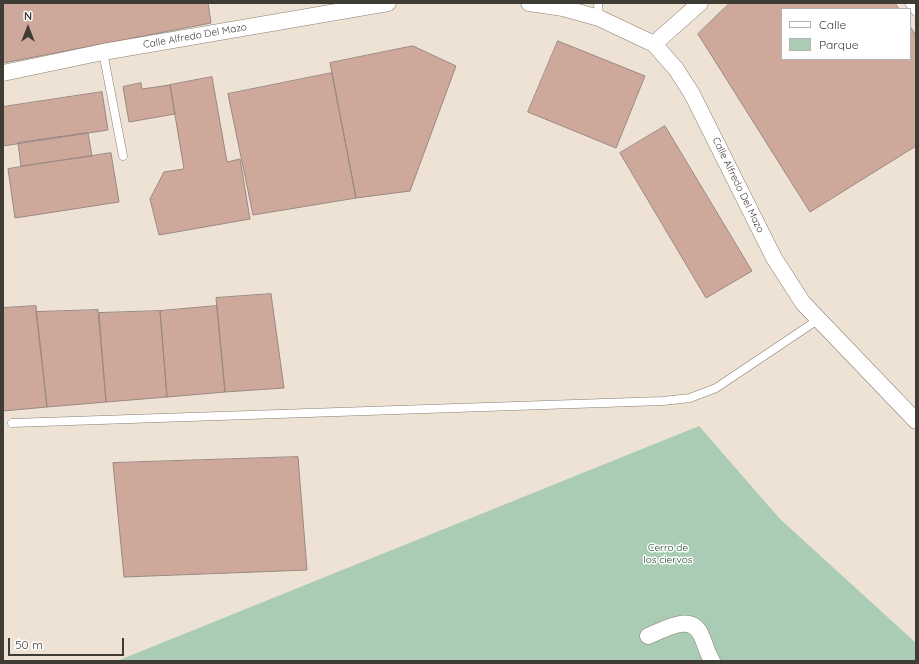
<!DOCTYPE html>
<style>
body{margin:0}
#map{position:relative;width:919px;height:664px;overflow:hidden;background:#ede2d4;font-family:Quicksand,sans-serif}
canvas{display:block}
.frame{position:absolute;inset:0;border:4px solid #3f3b35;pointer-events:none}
.legend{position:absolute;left:781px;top:8px;width:130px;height:52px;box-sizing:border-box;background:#fff;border:1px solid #b2b1ae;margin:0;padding:5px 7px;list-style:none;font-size:12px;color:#3f3b35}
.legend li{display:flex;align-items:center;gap:8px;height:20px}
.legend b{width:20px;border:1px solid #b2b1ae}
.north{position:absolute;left:8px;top:8px;width:40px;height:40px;-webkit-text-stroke:3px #fff;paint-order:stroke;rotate:0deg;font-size:11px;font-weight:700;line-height:16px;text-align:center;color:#3f3b35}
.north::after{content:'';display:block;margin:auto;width:14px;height:18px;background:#3f3b35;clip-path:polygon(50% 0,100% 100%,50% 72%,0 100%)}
.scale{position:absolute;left:8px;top:638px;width:116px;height:18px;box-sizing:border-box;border:2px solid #3f3b35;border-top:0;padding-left:5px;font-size:12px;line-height:14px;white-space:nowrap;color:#3f3b35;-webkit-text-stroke:3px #fff;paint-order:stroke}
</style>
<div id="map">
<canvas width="919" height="664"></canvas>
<div class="frame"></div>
<ul class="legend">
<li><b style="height:5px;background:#fff"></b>Calle</li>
<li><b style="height:11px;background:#aaccb5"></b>Parque</li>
</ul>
<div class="north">N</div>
<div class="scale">50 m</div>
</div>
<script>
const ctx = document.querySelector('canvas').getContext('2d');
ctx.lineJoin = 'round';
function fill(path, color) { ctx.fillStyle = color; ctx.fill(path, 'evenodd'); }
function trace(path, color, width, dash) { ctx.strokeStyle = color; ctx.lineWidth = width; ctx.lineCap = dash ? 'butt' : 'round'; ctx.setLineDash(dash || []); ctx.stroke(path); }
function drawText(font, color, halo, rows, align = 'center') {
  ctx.font = font + ' Quicksand,sans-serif'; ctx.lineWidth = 3; ctx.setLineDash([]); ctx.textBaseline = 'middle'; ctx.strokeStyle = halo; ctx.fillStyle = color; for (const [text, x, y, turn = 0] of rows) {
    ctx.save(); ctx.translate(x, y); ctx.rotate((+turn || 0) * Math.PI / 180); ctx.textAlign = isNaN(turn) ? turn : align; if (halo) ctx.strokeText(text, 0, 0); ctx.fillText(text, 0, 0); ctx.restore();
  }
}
fill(new Path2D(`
 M699 426 780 519 916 643V661H117Z`), '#aaccb5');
const building = new Path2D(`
 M3 3H208L211 23 3 63Z
 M730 3H895L899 9H782V59H910V26L916 36V146L810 212 698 34Z
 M558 41 645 76 616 148 528 112Z
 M413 46 456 66 410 191 356 198 330 63Z
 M332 73 356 198 253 215 228 94Z
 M212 77 227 162 240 159 250 219 159 235 150 199 164 172 184 169 170 85Z
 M141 83 142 89 170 85 175 114 129 122 123 87Z
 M102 92 108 130 3 146V107Z
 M665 126 752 271 706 298 620 153Z
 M88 133 92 156 21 166 18 143Z
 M111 153 119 202 15 218 8 169Z
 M271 294 284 388 225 392 216 298Z
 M36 306 47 407 3 411V308Z
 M217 306 225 392 167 397 160 311Z
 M98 310 106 402 47 407 36 312Z
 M160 311 167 397 106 402 99 313Z
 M298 457 307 570 124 577 113 463Z`);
fill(building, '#cea89b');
trace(building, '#998882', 1);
const service = new Path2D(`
 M598 3 599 18
 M909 3 916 12
 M103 52 123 156
 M12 423 663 401 690 398 716 388 819 319`);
const minor = new Path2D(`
 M529 3 563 8 599 18 654 44 676 69 692 94 774 258 803 303 916 421
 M654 44 700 3
 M3 73 103 52 388 3
 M648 636C664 630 691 612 701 635 705 643 707 653 712 661`);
trace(service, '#877e71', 9);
trace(minor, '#877e71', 17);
trace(service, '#fff', 8);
trace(minor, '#fff', 16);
drawText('10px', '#3f3b35', '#fff', [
 ["Calle Alfredo Del Mazo",195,36,-10],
 ["Calle Alfredo Del Mazo",738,185,64]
]);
drawText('10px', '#0f3a23', '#fff', [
 ["Cerro de",668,548],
 ["los ciervos",668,560]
]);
</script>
